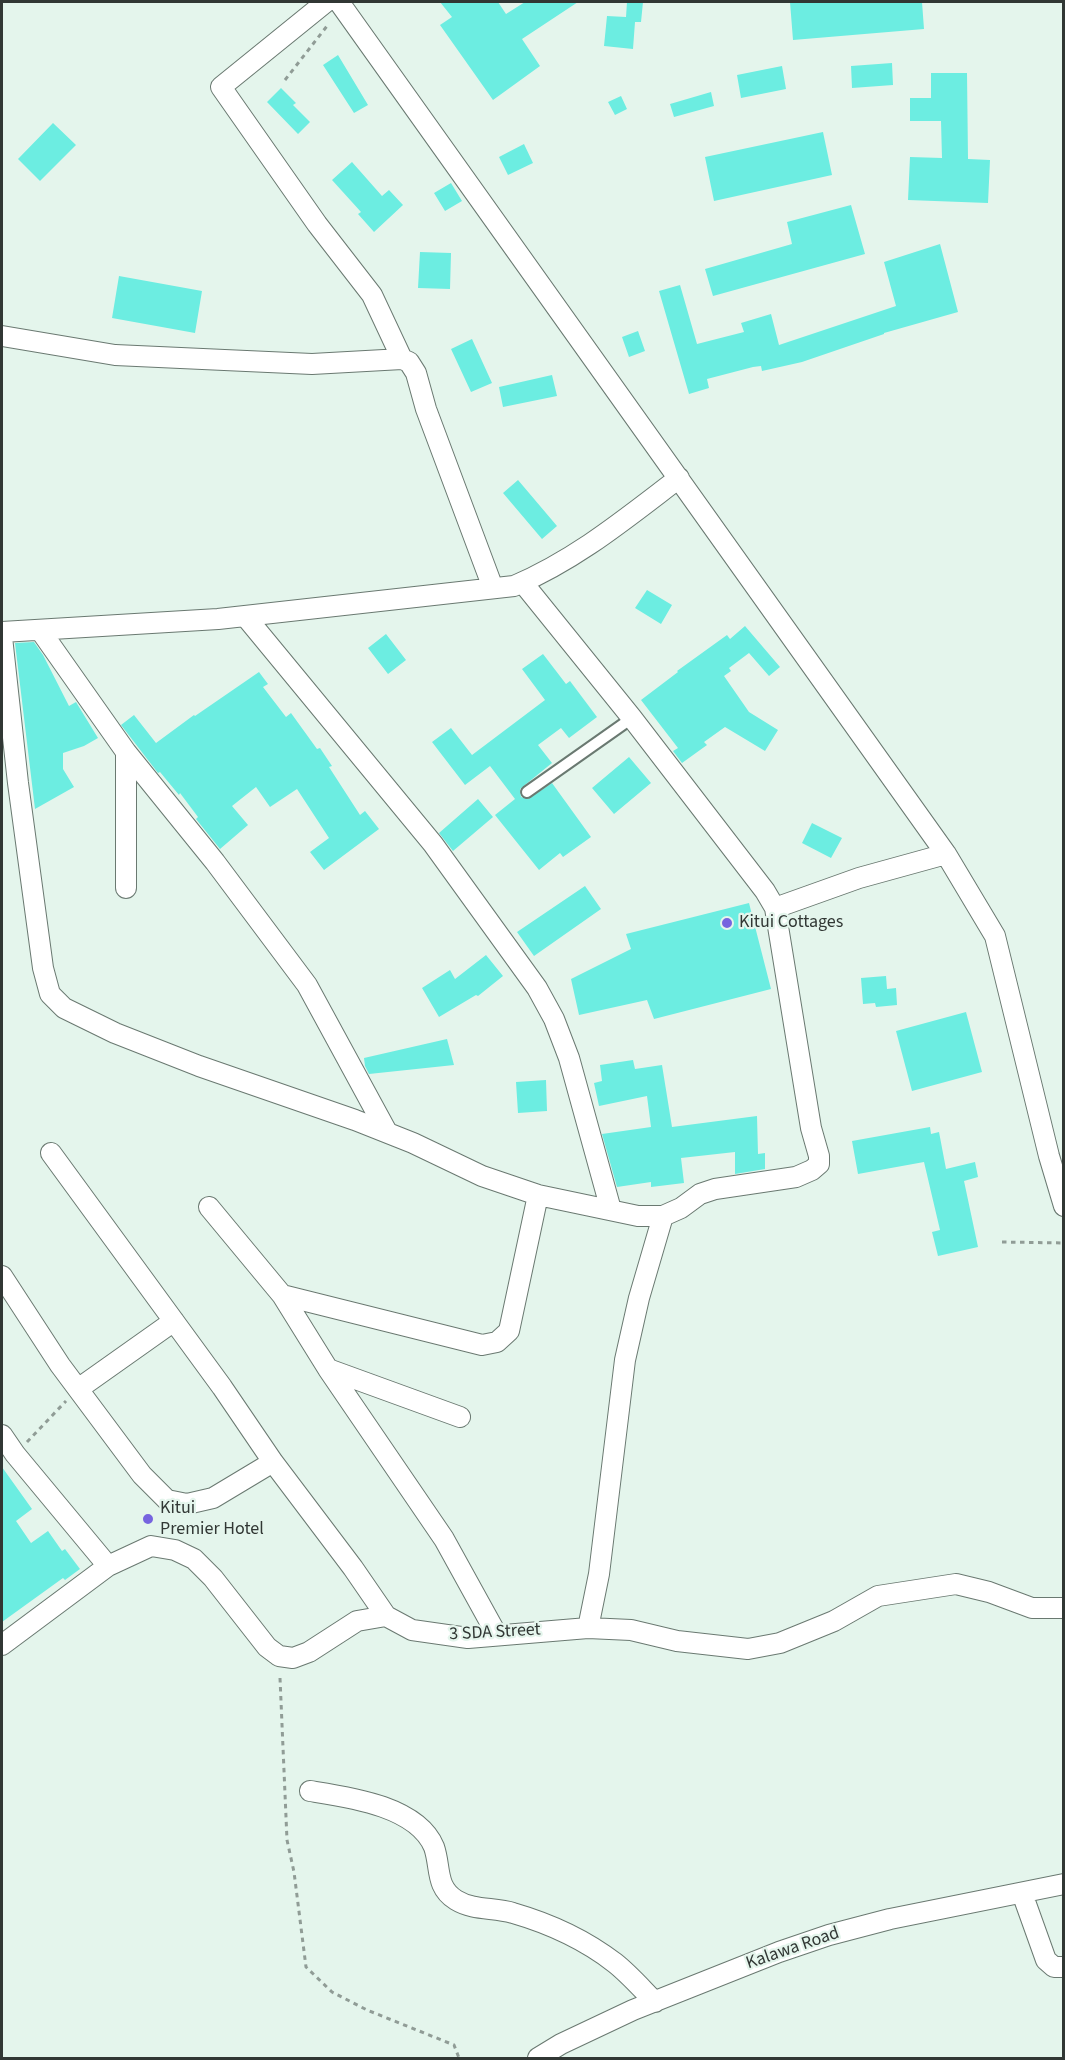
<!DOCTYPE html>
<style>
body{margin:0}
#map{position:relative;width:1065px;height:2060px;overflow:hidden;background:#e4f5ec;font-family:"Source Sans 3",sans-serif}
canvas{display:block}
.frame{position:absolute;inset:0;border:3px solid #313734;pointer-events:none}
</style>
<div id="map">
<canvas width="1065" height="2060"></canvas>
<div class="frame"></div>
</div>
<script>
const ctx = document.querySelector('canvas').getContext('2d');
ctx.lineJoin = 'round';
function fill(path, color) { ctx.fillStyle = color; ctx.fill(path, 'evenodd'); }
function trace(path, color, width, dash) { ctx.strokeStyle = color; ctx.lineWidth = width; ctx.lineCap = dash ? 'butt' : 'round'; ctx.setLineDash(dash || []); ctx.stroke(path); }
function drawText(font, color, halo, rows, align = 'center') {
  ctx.font = font + ' "Source Sans 3",sans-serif'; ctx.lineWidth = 4.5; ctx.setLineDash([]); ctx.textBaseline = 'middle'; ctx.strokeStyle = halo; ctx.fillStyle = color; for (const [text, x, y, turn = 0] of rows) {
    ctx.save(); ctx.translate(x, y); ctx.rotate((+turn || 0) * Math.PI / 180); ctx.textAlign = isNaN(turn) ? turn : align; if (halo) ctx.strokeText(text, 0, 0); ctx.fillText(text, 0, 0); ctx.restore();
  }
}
fill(new Path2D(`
 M440 2H498L506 14 525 2H578L522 39 540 66 493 100 440 25 452 17Z
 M627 2H643L641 22H635L633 49 604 46 607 16 626 17Z
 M790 2H922L924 29 793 40Z
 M338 55 368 105 354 113 323 65Z
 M892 63 893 85 852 88 851 66Z
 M782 66 786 89 741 98 737 75Z
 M931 73H967L968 159 990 160 988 203 908 200 910 157 942 158 941 121H910V98H931Z
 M281 88 296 103 293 105 310 122 298 134 267 102Z
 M711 92 714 106 674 117 670 104Z
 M621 96 627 109 615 115 608 102Z
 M53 123 76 145 40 181 18 159Z
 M823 132 832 175 714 201 705 157Z
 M524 144 533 163 508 175 499 157Z
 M352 162 382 196 389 190 403 205 374 232 358 214 361 212 332 180Z
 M451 183 462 201 445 211 434 193Z
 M851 205 865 254 713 296 705 269 792 244 787 222Z
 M940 244 958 312 884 333V334L802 362 762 371 761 366 753 367 707 379 709 388 689 394 659 291 680 285 697 344 744 332 741 323 771 314 779 345 896 306 884 262Z
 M420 252 451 253 450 289 418 288Z
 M119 276 202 291 195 333 112 318Z
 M638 331 645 351 629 357 622 337Z
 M472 339 492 383 471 392 451 349Z
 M552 375 557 396 503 407 499 387Z
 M518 480 557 526 542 539 503 493Z
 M647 590 672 605 661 624 635 608Z
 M745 626 780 667 769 676 749 653 729 668 731 671 724 676 749 712 778 730 765 751 725 727 704 742 707 745 682 763 673 751 678 748 641 700 678 672 677 671 727 635 730 639Z
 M386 634 406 660 388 674 368 648Z
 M34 642 43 655 69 706 76 702 98 738 84 746 63 753V769L74 787 35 809 15 643Z
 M543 654 566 684 570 681 597 717 569 738 561 728 538 745 552 763 520 789 521 797 528 799 552 783 591 837 563 857 560 853 539 870 495 815 515 799 490 766 465 785 432 742 451 728 472 755 545 700 522 669Z
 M259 672 268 684 263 687 286 717 291 713 317 749 320 748 332 766 329 767 360 815 365 811 379 829 324 870 310 852 329 838 297 789 270 807 256 787 232 806 248 825 220 849 196 819 198 817 180 793 179 795 160 772 158 773 121 725 134 715 156 743 194 715 195 716Z
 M629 757 651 783 614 814 592 788Z
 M478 799 493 817 453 851 439 833Z
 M812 823 842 838 831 858 802 843Z
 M585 886 601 909 534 956 517 932Z
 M749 903 771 989 654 1019 647 1000 579 1015 571 979 631 949 626 934Z
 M486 955 503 976 478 996 476 995 439 1017 422 988 450 970 455 979Z
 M886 976 887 989 896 988 897 1005 876 1007 875 1003 863 1004 861 978Z
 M966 1012 982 1072 912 1091 896 1031Z
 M447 1039 454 1065 369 1074 365 1066 364 1058Z
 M633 1060 635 1069 662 1065 672 1127 757 1116 758 1154 765 1153V1169L735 1174V1152L681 1158 684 1183 651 1187V1182L617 1187 602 1134 651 1127 647 1096 599 1106 594 1083 602 1081 600 1065Z
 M546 1080 547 1111 518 1113 516 1082Z
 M930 1127 931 1134 939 1132 946 1169 975 1162 978 1177 964 1181 978 1247 938 1256 932 1232 940 1230 924 1162 858 1174 852 1141Z
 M2 1467 32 1509 16 1521 31 1543 48 1531 62 1551 65 1549 80 1569 65 1580 63 1578 2 1622Z`), '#6cede1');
const lane = new Path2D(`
 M527 792 632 718`);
const street = new Path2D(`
 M326 2 221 87 317 224 372 295 402 359
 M339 2 946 854 995 936 1049 1156 1064 1206
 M2 336 115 355 312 364 402 359 409 362 416 373 426 409 493 588
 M523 583 632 718 765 891 775 908 859 878 946 854
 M245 616 433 844 537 988 554 1019 569 1058 611 1210
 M40 630 126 752 215 862 307 985 387 1132
 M2 632 218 619 514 586C577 559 625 519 679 478
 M2 637 18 783 43 968 50 994 64 1008 115 1033 199 1066 355 1120 413 1143 482 1176 538 1195 638 1216H663L681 1208 700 1194 715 1189 796 1177 812 1170 819 1164V1156L811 1128 775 908
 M126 888V752
 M51 1153 222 1387 273 1462 353 1568 386 1616
 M209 1207 282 1295 328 1369 444 1539 497 1635
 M2 1276 60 1365 142 1475 167 1500 187 1504 213 1498 273 1462
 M282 1295 482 1345 497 1342 509 1331 538 1195
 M328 1369 460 1417
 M78 1389 174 1321
 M2 1435 15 1454 108 1566
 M588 1628 599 1574 625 1360 639 1298 663 1216
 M2 1645 108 1566 151 1546 175 1550 194 1559 213 1578 267 1647 279 1656 293 1658 309 1652 357 1621 386 1616 412 1630 468 1638 588 1628 631 1630 677 1641 748 1649 780 1643 834 1621 878 1596 956 1584 989 1592 1032 1608H1064
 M310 1791C348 1797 417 1806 434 1847 441 1867 435 1887 456 1900 474 1911 494 1907 513 1913 551 1924 584 1939 615 1963 629 1974 642 1989 655 2002
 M1022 1893 1046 1960 1054 1967H1064
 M538 2058 561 2044 633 2010 779 1952 829 1935 890 1919 1064 1884`);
trace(lane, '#6a7971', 14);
trace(street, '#6a7971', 22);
trace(new Path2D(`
 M285 80 327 26
 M1002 1242 1064 1243
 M27 1442 66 1401
 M280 1678 287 1840 294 1872 306 1967 332 1992 367 2010 454 2045 459 2058`), '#909c96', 3, [4.5, 4.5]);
trace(lane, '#fff', 10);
trace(street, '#fff', 20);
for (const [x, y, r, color] of [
 [727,923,6,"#7664df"],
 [148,1519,6,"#7664df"]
]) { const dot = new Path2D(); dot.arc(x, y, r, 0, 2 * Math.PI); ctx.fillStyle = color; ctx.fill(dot); trace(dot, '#e4f5ec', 2); }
drawText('18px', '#313734', '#e4f5ec', [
 ["Kitui Cottages",739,923],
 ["Kitui",160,1509],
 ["Premier Hotel",160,1530]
], 'left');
drawText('18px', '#313734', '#e4f5ec', [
 ["3 SDA Street",495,1633,-3],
 ["Kalawa Road",793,1949,-19]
]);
</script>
